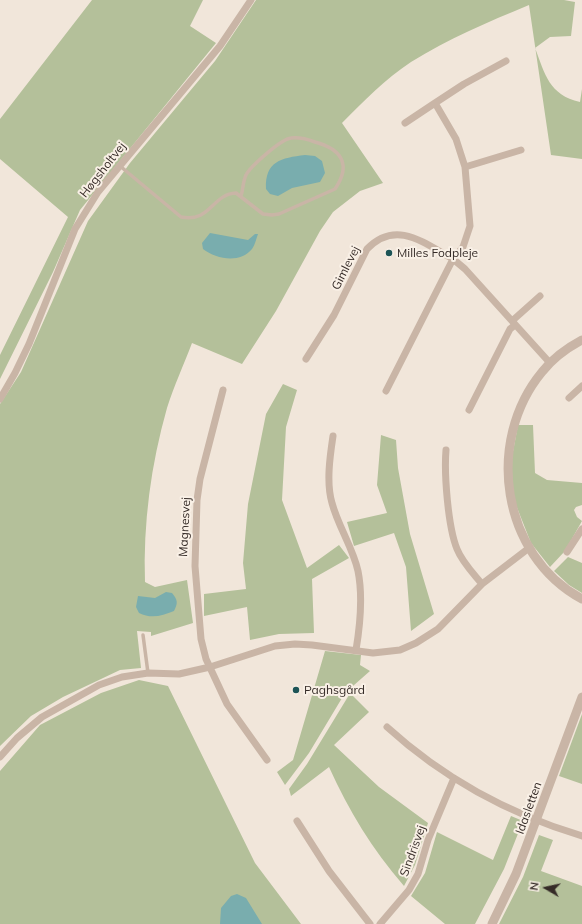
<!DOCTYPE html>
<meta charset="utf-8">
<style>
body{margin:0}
#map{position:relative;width:582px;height:924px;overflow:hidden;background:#f1e6da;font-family:Mulish,sans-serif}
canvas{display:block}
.north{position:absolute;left:526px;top:868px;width:40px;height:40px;-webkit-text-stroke:3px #f9f0e6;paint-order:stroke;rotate:279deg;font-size:11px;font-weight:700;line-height:16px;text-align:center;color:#352b27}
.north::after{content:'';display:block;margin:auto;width:14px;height:18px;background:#352b27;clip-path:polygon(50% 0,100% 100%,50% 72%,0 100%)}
</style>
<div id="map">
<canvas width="582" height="924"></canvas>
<div class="north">N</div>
</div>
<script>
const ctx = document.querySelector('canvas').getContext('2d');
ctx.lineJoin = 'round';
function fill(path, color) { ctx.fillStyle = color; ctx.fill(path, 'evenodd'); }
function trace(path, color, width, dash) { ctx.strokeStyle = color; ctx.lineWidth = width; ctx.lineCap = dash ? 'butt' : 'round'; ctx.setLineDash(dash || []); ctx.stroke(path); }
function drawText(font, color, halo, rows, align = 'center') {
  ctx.font = font + ' Mulish,sans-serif'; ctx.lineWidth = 4; ctx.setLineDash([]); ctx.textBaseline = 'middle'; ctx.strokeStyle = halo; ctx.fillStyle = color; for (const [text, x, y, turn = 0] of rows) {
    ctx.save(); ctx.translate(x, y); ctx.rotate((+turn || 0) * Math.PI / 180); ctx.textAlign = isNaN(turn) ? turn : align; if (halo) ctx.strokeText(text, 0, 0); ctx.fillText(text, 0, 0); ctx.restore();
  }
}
fill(new Path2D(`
 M92 0H203L190 26 216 43 80 210 53 272 0 379V355L68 217 0 159V119Z
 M256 0H564L575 2 571 36 550 37 535 48C545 74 549 95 580 102L582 89V159L551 155 529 5C488 22 448 39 411 62 385 79 363 102 342 123L383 183 360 191 333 212 320 231 276 311 242 364 192 343C184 364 174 386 167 408 151 464 143 524 145 582L155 587 187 580 193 623 151 636V632L137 631 141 668 120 670 63 697 31 716 0 746V404L21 372 88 221 130 163 215 61Z
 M283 384 297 390 286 427 282 500 307 568 339 545 349 558 312 579 314 633 279 634 250 640 247 607 204 616V594L246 589 243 563 248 504 266 414Z
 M518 425H533L535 473 547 480 582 483V505L576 507 574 510 577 517 582 521 565 551 550 567 531 543 514 500 511 462Z
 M381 435 396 440 398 468 410 534 434 614 411 631 406 567 394 533 354 546 347 522 387 513 377 485Z
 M568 557 582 563V593L569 585 554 571Z
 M325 651 361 655 360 665 370 671 345 693 309 753 285 785 277 772 293 760Z
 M139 680 168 686 255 863 301 924H0V771L40 725 101 693Z
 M349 695H352L369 712 334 745 379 787 428 823 415 865 404 886C372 849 349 811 329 767L291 796 289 789 307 764Z
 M582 714V784L559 776Z
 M511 816 523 821 504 869 475 924H445L411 896 425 873 437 832 493 860Z
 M539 835 553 840 541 871 582 886V924H499L523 877Z`), '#b4c09a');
fill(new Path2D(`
 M305 155 315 156 322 161 325 173 320 182 292 188 278 196 270 194 266 189C265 161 281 158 305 155Z
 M210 233 248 240 255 234H258C256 239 255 245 252 249 240 264 216 259 203 249L202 243Z
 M166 592 172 593C178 600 178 603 174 611 162 616 151 619 139 613L136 607 138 596 155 598Z
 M237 894 246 898 262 924H220L221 908 231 896Z`), '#79adae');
trace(new Path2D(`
 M120 166 181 217C211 223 212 194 236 193L263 214 272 215 279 214 335 189C352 164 341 149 315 142 307 139 299 137 291 138 281 139 250 167 246 175 243 181 243 190 241 196
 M143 635 148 673`), '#c9b5a6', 3.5);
trace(new Path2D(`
 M435 103 464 84 506 61
 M405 123 435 103 456 139 465 167 470 226 463 247 453 259 465 269 550 363
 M465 167 521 150
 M512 321 540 296
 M306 359 334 315 367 249C396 219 424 243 453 259L386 391
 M223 390 200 479 197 500 195 566 201 639 206 659 227 704 267 760
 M569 398 582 386
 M0 399 15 373 29 344 75 229 98 192 220 46 251 0
 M469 410 510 329 515 325
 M333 436C330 456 326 483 332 503 338 526 353 548 358 571 363 596 360 626 356 650
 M446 450C444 474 448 527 457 549 462 562 473 573 482 584
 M567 552 582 529
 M387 727C443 778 509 814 582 836
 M0 757 17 738 42 717 99 685 122 677 148 673 179 674 210 667 275 646 295 644 312 645 373 653 400 650 416 643 438 629 482 584 529 548
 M297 821 329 871 370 924
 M380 924 409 890 418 874 428 840 454 778`), '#c9b5a6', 7);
trace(new Path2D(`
 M582 340C567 348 553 358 542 372 485 441 501 555 582 599
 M492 924 516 874 582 697`), '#c9b5a6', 9);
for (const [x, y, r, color] of [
 [389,253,4,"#1d5456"],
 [296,690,4,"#1d5456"]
]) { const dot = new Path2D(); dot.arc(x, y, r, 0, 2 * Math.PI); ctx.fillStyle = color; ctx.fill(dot); trace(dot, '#f9f0e6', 1.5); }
drawText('12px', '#352b27', '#f9f0e6', [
 ["Høgsholtvej",103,170,-52],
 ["Gimlevej",346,268,-63],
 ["Magnesvej",185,527,-87],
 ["Idasletten",529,808,-70],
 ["Sindrisvej",413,851,-70]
]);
drawText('12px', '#352b27', '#f9f0e6', [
 ["Milles Fodpleje",397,253],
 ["Paghsgård",304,690]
], 'left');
</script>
